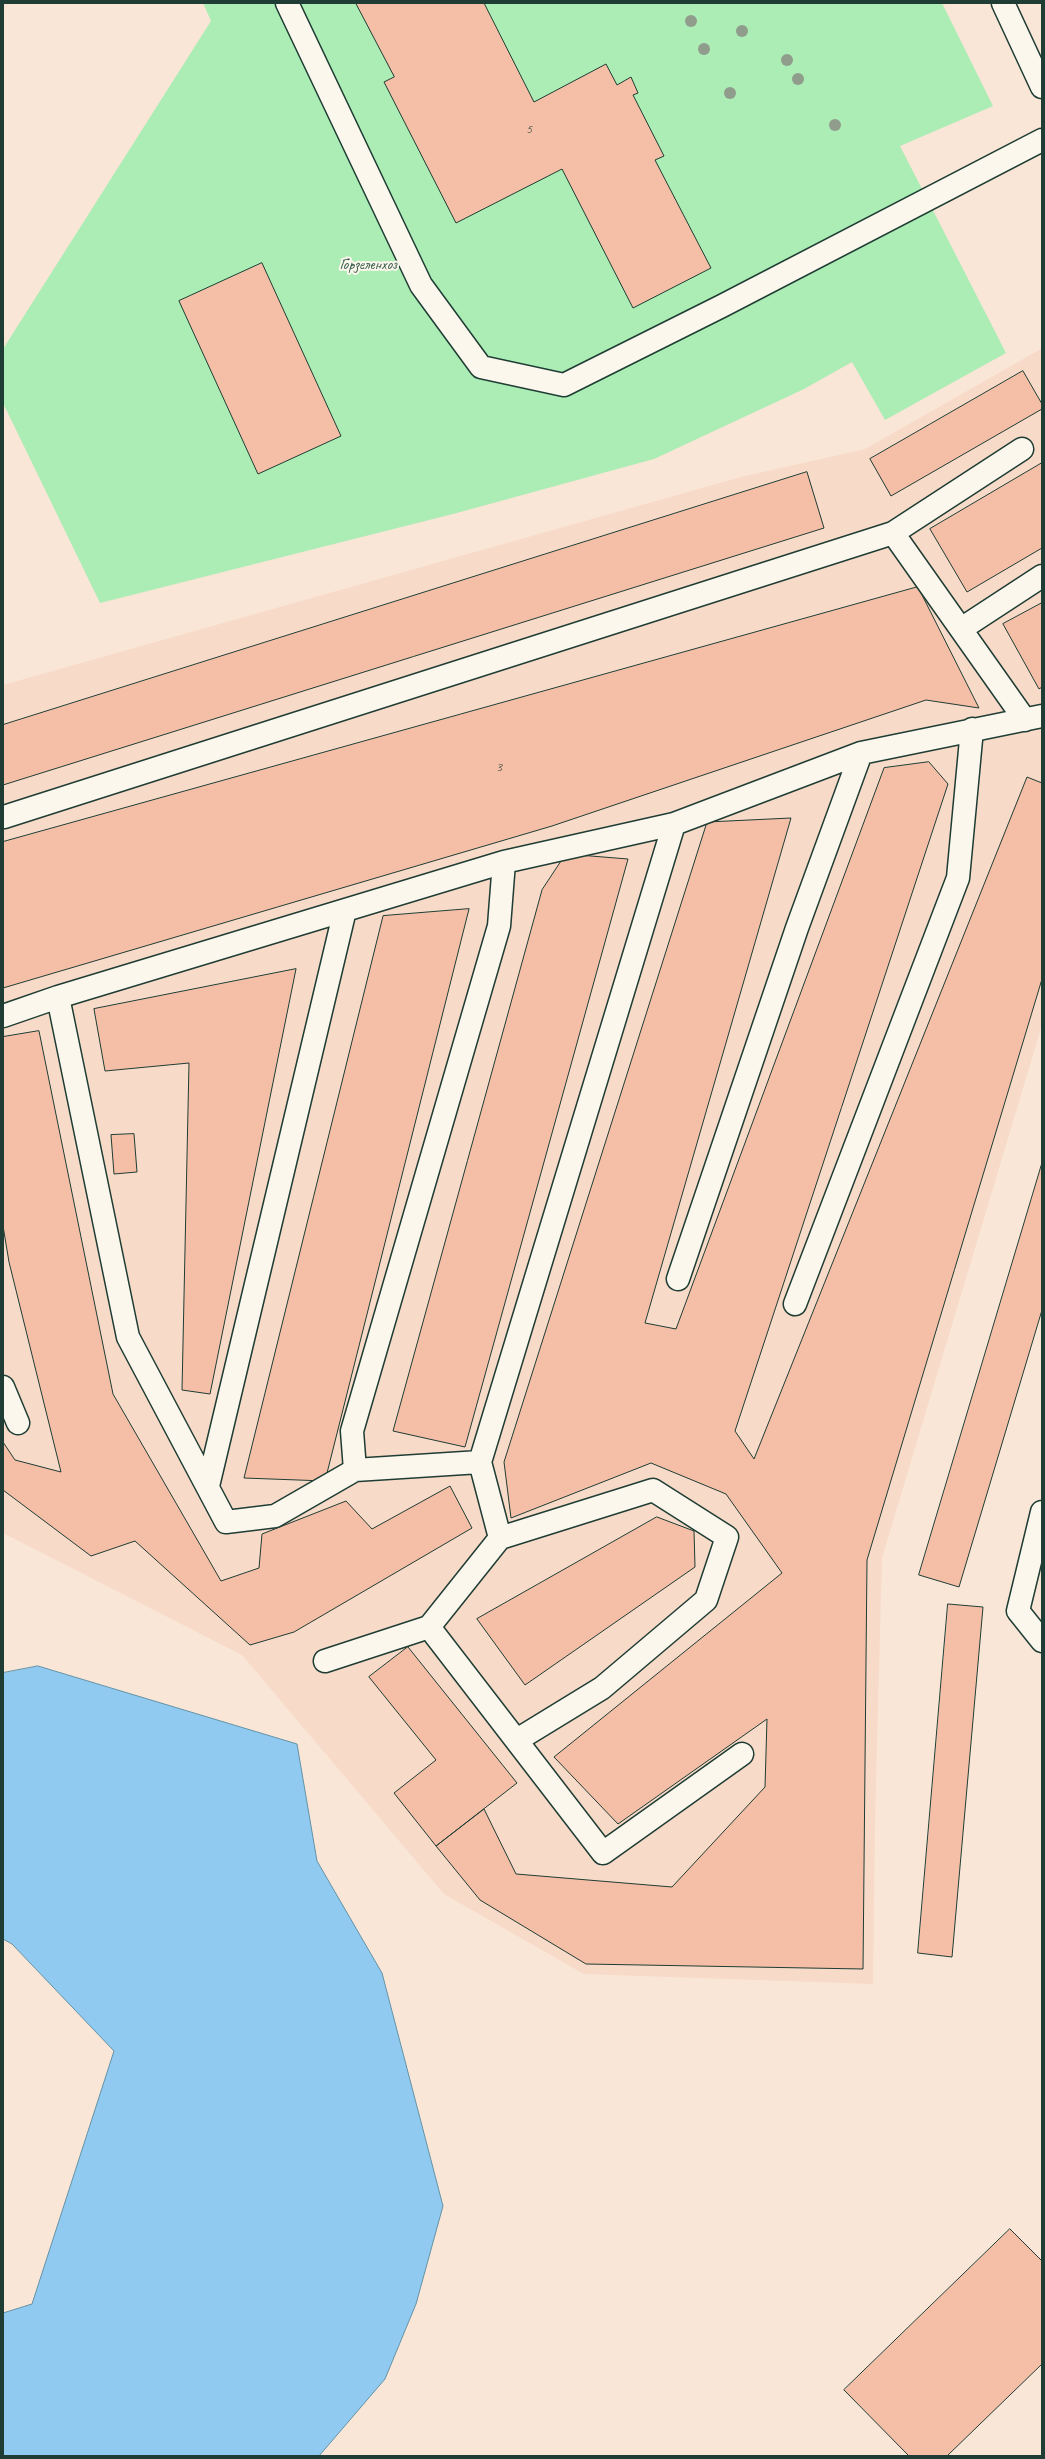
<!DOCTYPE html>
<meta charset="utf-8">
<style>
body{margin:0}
#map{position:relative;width:1045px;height:2459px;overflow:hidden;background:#f9e6d7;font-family:Caveat,sans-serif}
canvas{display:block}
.frame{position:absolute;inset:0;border:4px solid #1f3d34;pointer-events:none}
</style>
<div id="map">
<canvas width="1045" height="2459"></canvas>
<div class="frame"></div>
</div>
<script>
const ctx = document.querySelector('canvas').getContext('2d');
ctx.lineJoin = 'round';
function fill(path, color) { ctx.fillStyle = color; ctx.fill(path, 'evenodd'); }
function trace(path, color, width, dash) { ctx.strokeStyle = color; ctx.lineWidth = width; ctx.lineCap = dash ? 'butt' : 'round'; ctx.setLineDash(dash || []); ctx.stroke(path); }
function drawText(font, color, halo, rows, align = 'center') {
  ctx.font = font + ' Caveat,sans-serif'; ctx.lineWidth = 4; ctx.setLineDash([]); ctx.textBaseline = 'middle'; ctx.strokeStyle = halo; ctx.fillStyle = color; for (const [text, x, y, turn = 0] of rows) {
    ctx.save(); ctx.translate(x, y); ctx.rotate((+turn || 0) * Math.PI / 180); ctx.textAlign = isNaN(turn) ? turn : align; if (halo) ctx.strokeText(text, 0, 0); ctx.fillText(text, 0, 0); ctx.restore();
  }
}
fill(new Path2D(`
 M1041 349 1042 1025 882 1558 875 1820 873 1984 584 1974 444 1894 242 1655 3 1533V685L741 477 865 449Z`), '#f8dac9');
fill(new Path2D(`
 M203 3H942L993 106 900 146 1006 353 885 420 852 362 804 389 654 459 453 514 100 603 3 403V349L211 21Z`), '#acecb5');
const water = new Path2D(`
 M38 1666 297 1744 317 1861 382 1973 443 2206 416 2304 385 2379 319 2456H3V2313L32 2304 114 2051 12 1944 3 1939V1673Z`);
fill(water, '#91caf0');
trace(water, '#6392a5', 1);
const building = new Path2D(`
 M356 3H484L534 102 606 64 617 85 631 77 638 93 633 95 664 156 655 160 711 268 633 308 562 169 456 223 384 82 394 77Z
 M262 263 341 436 258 474 179 301Z
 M1023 371 1042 404V409L891 496 870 459Z
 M1042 463V548L967 592 930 529Z
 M807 472 824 528 3 785V725Z
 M918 587 979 708 926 700 552 826 3 988V842Z
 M1042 603V687L1039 689 1003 624Z
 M929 762 948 784 735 1431 754 1459 1027 777 1042 783V979L867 1560 863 1969 586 1964 480 1900 436 1846 484 1809 516 1874 672 1887 765 1787 767 1719 618 1824 554 1757 782 1573 726 1494 651 1463 511 1518 504 1462 707 822 791 818 645 1323 676 1329 884 768Z
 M566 854 628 859 465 1447 393 1431 542 890Z
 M469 909 325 1481 244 1478 383 916Z
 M296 969 210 1394 182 1390 189 1063 105 1071 94 1009Z
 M39 1031 113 1394 221 1581 259 1568 262 1534 346 1501 372 1529 450 1486 472 1528 294 1632 250 1645 135 1541 91 1556 3 1490V1442L15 1460 61 1472 9 1262 3 1226V1037Z
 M134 1134 137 1172 114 1174 111 1135Z
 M1042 1163V1310L959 1587 919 1575Z
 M657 1517 694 1531 695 1567 525 1685 477 1619Z
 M948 1604 983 1607 952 1957 918 1953Z
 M408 1647 517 1783 436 1846 394 1793 436 1760 369 1677Z
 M1010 2229 1042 2261V2364L947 2456H909L844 2390Z`);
fill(building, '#f5bfa7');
trace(building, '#1f3d34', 1);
const service = new Path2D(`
 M287 3 421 285 481 367 564 385 722 306 1042 140
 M893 533 1022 449
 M961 629 1042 576
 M4 817 893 533 1025 720
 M674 824 861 753 1042 716
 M58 997 504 862
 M3 1016 58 997 128 1337 226 1522 275 1516 355 1470 352 1431 499 926 504 862 674 824 480 1462 500 1538 429 1627 603 1853 742 1754
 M678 1279 797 928 861 753
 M795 1304 958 878 972 729
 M3 1387 18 1423
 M355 1470 480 1462
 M208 1486 345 910
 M1042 1512 1018 1611 1042 1641
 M500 1538 653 1490 727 1537 706 1600 602 1688 517 1740
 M325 1661 429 1627`);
const secondary = new Path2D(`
 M1003 3 1042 87`);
trace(service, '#1f3d34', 25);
trace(secondary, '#1f3d34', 25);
trace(service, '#fbf7ec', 22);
trace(secondary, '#fbf7ec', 22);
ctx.fillStyle = '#909c8c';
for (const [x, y] of [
 [691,21],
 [742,31],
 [704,49],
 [787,60],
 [798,79],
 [730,93],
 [835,125]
]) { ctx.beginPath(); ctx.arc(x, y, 6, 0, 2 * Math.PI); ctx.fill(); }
drawText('14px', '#545e51', null, [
 ["5",529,129],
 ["3",499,767]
]);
drawText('16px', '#3b604e', '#fbf7ec', [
 ["Горзеленхоз",368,265]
]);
</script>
